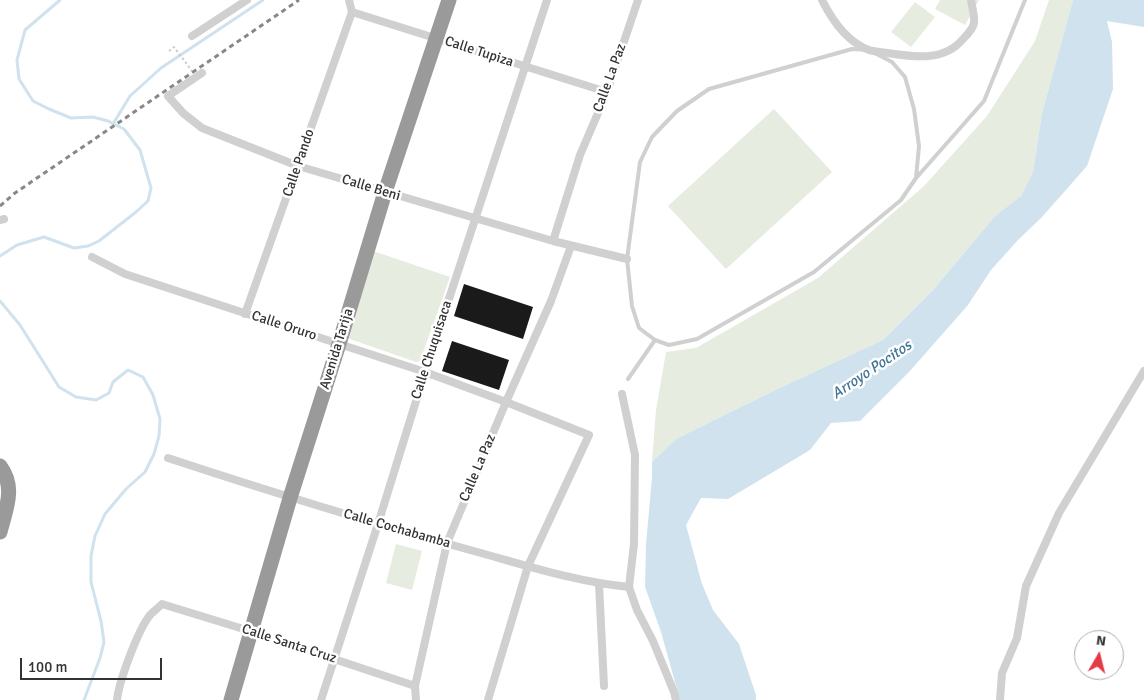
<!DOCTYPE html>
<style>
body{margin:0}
#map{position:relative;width:1144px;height:700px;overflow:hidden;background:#fff;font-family:Signika,sans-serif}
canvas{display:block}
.north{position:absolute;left:1074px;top:630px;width:50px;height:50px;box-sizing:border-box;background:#fff;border:1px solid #adadad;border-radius:50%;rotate:8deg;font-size:14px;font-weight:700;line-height:20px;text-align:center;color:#333}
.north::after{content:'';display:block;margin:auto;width:18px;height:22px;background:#e63946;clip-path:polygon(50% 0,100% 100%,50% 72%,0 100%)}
.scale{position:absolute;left:20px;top:658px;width:142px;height:22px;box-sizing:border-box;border:2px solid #333;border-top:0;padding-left:6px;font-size:15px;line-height:18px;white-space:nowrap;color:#333;-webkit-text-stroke:4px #fff;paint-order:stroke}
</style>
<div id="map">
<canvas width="1144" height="700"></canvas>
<div class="north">N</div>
<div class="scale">100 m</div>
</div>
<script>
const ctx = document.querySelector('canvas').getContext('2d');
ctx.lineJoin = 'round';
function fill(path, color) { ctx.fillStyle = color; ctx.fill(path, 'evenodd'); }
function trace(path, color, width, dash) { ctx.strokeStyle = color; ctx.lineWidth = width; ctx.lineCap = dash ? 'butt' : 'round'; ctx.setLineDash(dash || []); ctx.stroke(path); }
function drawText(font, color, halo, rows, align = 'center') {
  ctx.font = font + ' Signika,sans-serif'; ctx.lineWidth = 5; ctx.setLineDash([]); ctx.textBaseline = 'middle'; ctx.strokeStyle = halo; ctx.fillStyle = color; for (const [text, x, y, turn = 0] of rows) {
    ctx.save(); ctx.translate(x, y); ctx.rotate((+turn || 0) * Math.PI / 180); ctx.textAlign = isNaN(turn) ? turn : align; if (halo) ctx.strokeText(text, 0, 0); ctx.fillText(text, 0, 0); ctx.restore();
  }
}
fill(new Path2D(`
 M940 0H979L965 25 935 9Z
 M1049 0H1073L1042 113 1033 172 1021 196 995 216 933 290 883 340 771 392 676 439 652 462 656 410 666 352 696 348 818 278 924 186 987 116 1035 41Z
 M915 2 935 17 911 47 891 32Z
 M774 109 832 172 726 269 668 206Z
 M373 251 450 277 420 361 416 362 347 338Z
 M396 544 422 551 412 590 386 583Z`), '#e6ecdf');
fill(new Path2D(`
 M1073 0H1144V27L1107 21 1112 42 1113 89 1087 166 1042 217 1018 240 991 270 968 305 909 372 860 421 831 423 810 450 728 499 701 498 686 525 702 584 713 610 739 644 756 695V700H680L661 632 645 587 646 544 652 478V462L676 439 771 392 883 340 933 290 995 216 1021 196 1033 172 1042 113Z`), '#cfe2ee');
trace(new Path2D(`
 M113 124 130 96 161 68 263 0
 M0 256 17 245 44 237 74 248 88 246 99 241 136 212 148 201 151 188 140 150 124 129 108 121 93 117 71 118 49 109 33 101 19 79 17 60 25 30 60 0
 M0 301 20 325 59 387 76 397 96 400 109 393 113 382 128 370 143 377 153 395 160 419 159 436 154 454 145 472 126 489 105 514 95 536 91 556V582L101 621 104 642 100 658 84 700`), '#cfe2ee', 3);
fill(new Path2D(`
 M464 284 533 307 523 339 454 316Z
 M452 341 509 360 499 390 442 371Z`), '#1a1a1a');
trace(new Path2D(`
 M169 51 174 47 192 71`), '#cdcdcd', 2, [2.5, 2.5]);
trace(new Path2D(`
 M852 49 869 50 892 62 905 77 914 109 919 146 916 178 901 200 814 272 697 339 669 345 655 340 639 328 632 306 627 259 640 162 652 137 677 111 709 89Z
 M917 177 984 101 1025 0
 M628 379 655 340`), '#d0d0d0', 4);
trace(new Path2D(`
 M349 0 352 12
 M822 0C832 20 847 42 869 50 875 52 882 52 888 53 914 57 944 62 963 39 967 35 973 29 974 23 975 17 972 7 971 0
 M352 12 607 92
 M192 36 247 0
 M202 73 168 96 183 113 202 128 298 166 553 241 627 259
 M0 220 4 219
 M553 241 580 155 607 92 638 0
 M92 257 125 274 425 372 506 402 589 435 528 566 488 700
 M245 314 352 12
 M622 394 635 455 634 544 629 587 637 610 653 641 674 692 676 700
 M168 458C268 491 369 522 470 550 522 564 575 582 629 587
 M599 584 604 686
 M117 700C119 681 138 630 150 615 154 611 158 608 162 604L250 631 415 686
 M321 700 378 524 425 372 547 0
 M416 700 415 686 447 543 506 402 551 301 571 246
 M1000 700 1002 673 1017 638 1026 586 1059 513 1144 371`), '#d0d0d0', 8);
trace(new Path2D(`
 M0 466C16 487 6 509 0 532
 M231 700 290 498 339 344 385 192 449 0`), '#9a9a9a', 15);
trace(new Path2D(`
 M0 206 15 193 299 0`), '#888', 3, [5, 4]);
drawText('14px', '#333', '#fff', [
 ["Calle Tupiza",479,52,18],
 ["Calle La Paz",610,78,-70],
 ["Calle Pando",299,163,-71],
 ["Calle Beni",371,188,17],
 ["Calle Oruro",284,326,18],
 ["Avenida Tarija",337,349,-73],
 ["Calle Chuquisaca",432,350,-72],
 ["Calle La Paz",478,468,-67],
 ["Calle Cochabamba",397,529,16],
 ["Calle Santa Cruz",289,644,18]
]);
drawText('italic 15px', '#3f7597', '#fff', [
 ["Arroyo Pocitos",872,370,-34]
]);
</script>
